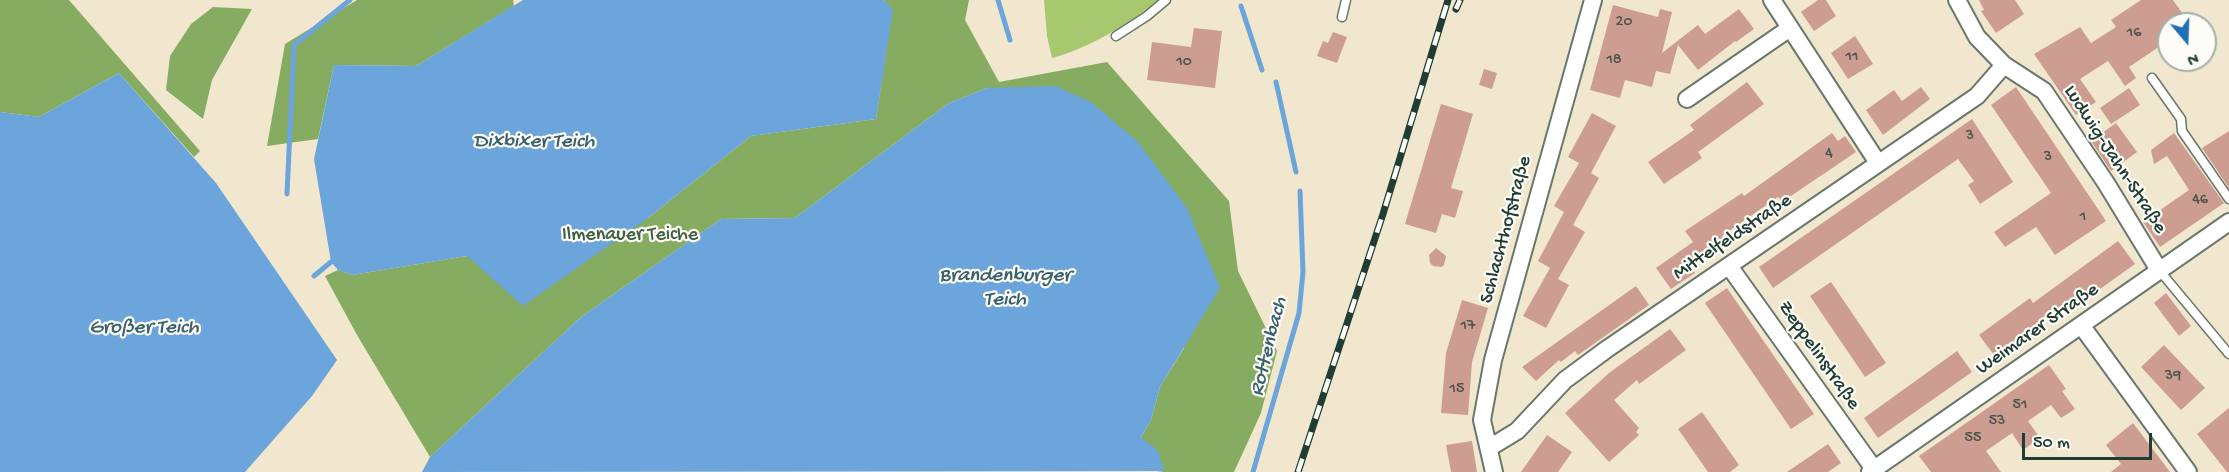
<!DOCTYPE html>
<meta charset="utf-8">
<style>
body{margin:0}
#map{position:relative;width:2229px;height:472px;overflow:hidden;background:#f0e7ce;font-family:"Gochi Hand",sans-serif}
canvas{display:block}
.north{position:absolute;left:2157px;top:12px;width:60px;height:60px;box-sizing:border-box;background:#fdfcf7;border:2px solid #a4b0a9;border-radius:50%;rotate:161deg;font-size:16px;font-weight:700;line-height:24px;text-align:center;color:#1f3d34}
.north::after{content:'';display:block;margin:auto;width:21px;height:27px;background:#1f6fb2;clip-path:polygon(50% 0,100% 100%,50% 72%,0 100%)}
.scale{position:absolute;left:2022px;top:433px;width:130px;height:27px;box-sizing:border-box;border:3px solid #1f3d34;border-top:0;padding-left:8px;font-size:18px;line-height:21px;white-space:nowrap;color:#1f3d34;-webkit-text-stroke:4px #fdfcf7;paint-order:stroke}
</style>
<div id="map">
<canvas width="2229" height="472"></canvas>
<div class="north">N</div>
<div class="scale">50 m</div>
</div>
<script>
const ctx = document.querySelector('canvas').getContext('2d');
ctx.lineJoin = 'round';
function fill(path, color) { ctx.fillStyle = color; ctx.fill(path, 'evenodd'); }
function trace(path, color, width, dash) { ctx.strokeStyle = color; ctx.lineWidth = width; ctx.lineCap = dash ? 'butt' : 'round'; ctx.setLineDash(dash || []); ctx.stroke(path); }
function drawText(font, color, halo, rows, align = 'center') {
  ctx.font = font + ' "Gochi Hand",sans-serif'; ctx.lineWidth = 4.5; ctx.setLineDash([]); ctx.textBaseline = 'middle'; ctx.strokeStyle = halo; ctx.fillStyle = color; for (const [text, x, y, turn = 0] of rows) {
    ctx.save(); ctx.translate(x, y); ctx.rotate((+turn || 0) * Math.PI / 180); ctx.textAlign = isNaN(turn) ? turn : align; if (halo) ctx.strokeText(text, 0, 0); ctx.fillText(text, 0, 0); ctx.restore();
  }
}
fill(new Path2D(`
 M1044 0H1159C1128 24 1090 48 1052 58L1047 36Z`), '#a8c86f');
fill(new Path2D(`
 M0 0H69L200 151 194 157 119 73 39 117 0 112Z
 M357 0H513L514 6 416 66 334 65 318 139 267 146 285 44Z
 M884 0H969L965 20 999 82 1107 62 1229 201 1238 271 1277 351 1261 413 1234 472H1156L1164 471 1141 437 1151 420 1160 387 1184 348 1018 88H987L949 103 795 218 721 219 581 317 430 457 357 335 325 276 338 270 352 275 467 256 648 218 751 136 876 119 892 10Z
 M213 7 252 9 212 80 203 119 166 90 170 56 191 24Z`), '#86ac62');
fill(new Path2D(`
 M523 0H884L893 10 876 119 751 136 648 218 523 306 467 256 352 275 338 270 331 262 314 159 334 65 416 66Z
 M119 73 216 183 337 360 312 396 245 472H0V112L39 117Z
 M1055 86 1091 102 1138 142 1187 208 1220 288 1160 387 1151 420 1141 437 1158 451 1164 471 422 472 430 457 581 317 721 219 795 218 949 103 987 88Z`), '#6ba5db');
trace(new Path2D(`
 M998 0 1010 40
 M1241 6 1262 70
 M1276 82 1296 172
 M287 194 294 45 350 0
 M314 276 331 262
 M1253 472 1299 313 1303 272 1300 191`), '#6ba5db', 5);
fill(new Path2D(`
 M1818 0H1826L1836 16 1814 31 1801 12Z
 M1979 0H2015L2024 14 1996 33 1981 11 1984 10Z
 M2141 0H2173L2190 24H2169V40L2129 67 2136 78 2125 86 2108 61 2080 79 2096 102 2076 115 2034 54 2080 27 2091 43 2116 27 2111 20Z
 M1613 5 1658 17 1660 9 1672 12 1662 53 1698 25 1705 34 1739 9 1754 29 1736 42 1735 41 1698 70 1678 45 1670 74 1656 71 1652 87 1625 80 1620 98 1590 90Z
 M1194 28 1222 31 1215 88 1147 80 1152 42 1191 47Z
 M1333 32 1347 37 1337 63 1317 56 1323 41 1328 43Z
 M1855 36 1873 64 1848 79 1831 53Z
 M1484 69 1497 73 1492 89 1479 85Z
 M1747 82 1764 104 1698 152 1702 158 1664 184 1648 162 1694 130 1690 125Z
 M1921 87 1930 99 1883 135 1866 110 1894 90 1902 101Z
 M2016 87 2106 221 2055 255 2036 227 2005 247 1994 232 2051 193 1991 105Z
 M2129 88 2140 105 2111 124 2100 108Z
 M1441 104 1473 114 1451 188 1463 191 1455 218 1442 214 1436 233 1405 224Z
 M1592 113 1616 126 1591 173 1599 178 1573 225 1585 232 1558 279 1569 285 1546 328 1523 316 1550 268 1538 261 1564 212 1554 206 1579 163 1568 157Z
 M1972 119 2013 182 1980 204 1968 185 1974 181 1958 159 1773 288 1759 267Z
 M2116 123 2137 152 2111 171 2091 141Z
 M2229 131V188L2202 148Z
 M1832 133 1838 141 1845 136 1856 152 1782 202 1778 197 1722 236 1724 238 1688 262 1695 273 1671 289 1656 268 1693 242 1685 231 1742 193 1744 196Z
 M2174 133 2224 203 2160 247 2143 222 2189 190 2167 156 2154 164 2151 150Z
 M2118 241 2135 264 2065 314 2060 308 1994 355 1979 335 2030 298 2033 303Z
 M1436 248 1446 256 1444 265 1441 267 1433 266 1430 263 1429 255Z
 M1831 282 1886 363 1865 377 1810 296Z
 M1636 286 1649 305 1578 355 1575 351 1561 362 1559 360 1536 381 1522 367Z
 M1727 288 1814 414 1791 429 1705 303Z
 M2166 293 2191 326 2179 336 2154 303Z
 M1462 300 1488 308 1472 362 1468 415 1441 413 1446 353Z
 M1670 329 1686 350 1639 384 1637 380 1614 400 1639 428 1636 432 1639 435 1609 462 1565 413 1609 373Z
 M2164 345 2205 388 2181 410 2141 367Z
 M1957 351 1972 372 1878 438 1864 418Z
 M2049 365 2066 389 2062 391 2075 409 2061 418 2051 405 2028 421 2040 438 2023 450 2012 433 1986 451 2001 472H1931L1919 456Z
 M2229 408V472H2227L2197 434Z
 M1702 412 1739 465 1730 472H1708L1678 429Z
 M2133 423 2170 472H2111L2121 464 2106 445Z
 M1547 435 1572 452 1558 472H1521Z
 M1472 441 1477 472H1451L1446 445Z
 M1828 444 1841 463 1828 472H1787Z`), '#ce9d91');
const lane = new Path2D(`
 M1342 17 1346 0
 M1116 36 1147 16 1166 0
 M2152 78 2181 119 2182 131 2229 199
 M2159 270 2229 354`);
const street = new Path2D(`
 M1772 0 1878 163
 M1957 0 1977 37 2004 65 2044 91 2106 183 2159 270
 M1687 99 1790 28
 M1729 266 1874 469
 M2081 325 2188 472
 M1489 448 1517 431 1565 380 1607 349 1977 96 2004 65
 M1494 472 1482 420 1493 360 1593 0
 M1870 472 2229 222`);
trace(lane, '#68786a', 11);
trace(street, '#68786a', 20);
trace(lane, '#fff', 8);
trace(street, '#fff', 16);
const rail = new Path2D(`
 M1456 9 1460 0
 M1298 472 1383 214 1448 0`);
trace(rail, '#1f3d34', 7);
trace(rail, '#fdfcf7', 4.5, [14]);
drawText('16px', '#4b554b', null, [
 ["20",1624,23],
 ["16",2134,34],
 ["11",1852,58],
 ["18",1614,61],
 ["10",1184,63],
 ["3",1970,137],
 ["4",1829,155],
 ["3",2048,158],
 ["46",2200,201],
 ["1",2083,218],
 ["17",1468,327],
 ["39",2173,377],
 ["15",1457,390],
 ["51",2020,406],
 ["53",1997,422],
 ["55",1973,439]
]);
drawText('20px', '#1f3d34', '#fdfcf7', [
 ["Ludwig-Jahn-Straße",2114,160,57],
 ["Schlachthofstraße",1507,230,-75],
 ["Mittelfeldstraße",1733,238,-34],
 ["Weimarer Straße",2038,330,-35],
 ["Zeppelinstraße",1818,356,55]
]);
drawText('20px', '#416043', '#fdfcf7', [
 ["Ilmenauer Teiche",630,236]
]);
drawText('italic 21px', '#3a616e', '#fdfcf7', [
 ["Dixbixer Teich",534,143],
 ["Brandenburger",1005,277],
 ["Teich",1005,301],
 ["Großer Teich",144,329],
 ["Rottenbach",1270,347,-76]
]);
</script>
